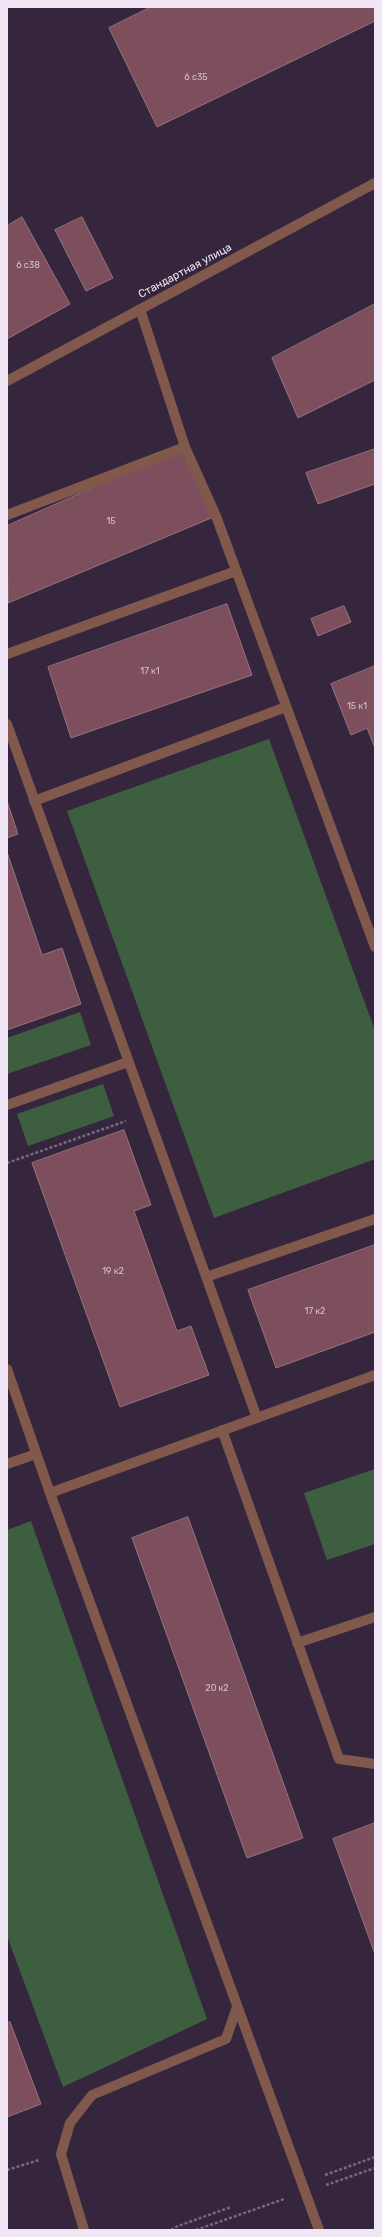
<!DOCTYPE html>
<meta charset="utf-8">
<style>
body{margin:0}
#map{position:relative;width:382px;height:2237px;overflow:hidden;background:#35263d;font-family:Rubik,sans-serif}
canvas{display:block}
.frame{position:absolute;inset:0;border:8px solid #f1e6f6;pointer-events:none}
</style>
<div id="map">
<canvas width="382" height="2237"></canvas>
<div class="frame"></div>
</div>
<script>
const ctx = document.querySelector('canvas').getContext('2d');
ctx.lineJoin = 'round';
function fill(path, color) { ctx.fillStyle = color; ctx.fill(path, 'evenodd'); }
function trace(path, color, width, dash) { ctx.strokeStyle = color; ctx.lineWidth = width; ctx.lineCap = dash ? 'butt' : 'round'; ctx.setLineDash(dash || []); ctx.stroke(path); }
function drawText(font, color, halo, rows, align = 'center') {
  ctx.font = font + ' Rubik,sans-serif'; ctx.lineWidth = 3; ctx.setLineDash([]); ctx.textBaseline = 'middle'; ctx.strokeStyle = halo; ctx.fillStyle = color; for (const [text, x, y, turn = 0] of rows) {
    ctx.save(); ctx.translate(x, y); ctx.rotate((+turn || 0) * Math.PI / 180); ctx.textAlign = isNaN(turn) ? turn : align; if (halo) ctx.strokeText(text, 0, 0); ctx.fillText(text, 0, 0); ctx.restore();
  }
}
fill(new Path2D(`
 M269 739 375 1031V1159L214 1218 67 811Z
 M80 1012 91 1045 7 1074V1038Z
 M103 1084 114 1116 28 1146 17 1114Z
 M375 1469V1544L327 1560 304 1493Z
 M31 1521 207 2019 63 2087 7 1936V1530Z`), '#3e5e40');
const building = new Path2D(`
 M151 7H375V21L157 127 109 28Z
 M22 217 70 304 7 339V226Z
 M82 217 113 278 86 291 55 230Z
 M375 304V380L298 418 272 358Z
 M185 447 216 516 8 603 7 526Z
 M375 449V484L318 504 306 473Z
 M227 604 252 675 71 738 48 667Z
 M344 606 351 622 318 636 311 619Z
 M375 666V748L367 728 351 735 331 684Z
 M7 801 18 834 7 838Z
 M7 852 42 955 62 948 81 1004 7 1030Z
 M124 1130 151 1205 134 1211 177 1331 191 1326 209 1375 120 1407 32 1163Z
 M375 1245V1332L276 1368 248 1290Z
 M188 1517 303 1838 247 1858 132 1538Z
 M375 1823V1954L333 1839Z
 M10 2022 41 2104 7 2117V2023Z`);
fill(building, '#7d4f5d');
trace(building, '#96737d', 1);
trace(new Path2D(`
 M7 1163 126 1121
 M7 2170 39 2160
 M325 2175 375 2157
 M326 2185 375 2168
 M171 2230 178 2226 231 2207
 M196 2230 284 2199`), '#76687d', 2.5, [3, 2]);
trace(new Path2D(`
 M140 309 185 447 216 516 375 947
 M7 515 185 447
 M7 654 236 571
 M7 724 257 1418
 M34 801 286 707
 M7 1105 128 1062
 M206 1277 375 1219
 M7 1369 50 1493 319 2230
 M222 1430 339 1759 375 1764
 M7 1464 36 1454
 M50 1493 375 1375
 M297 1643 375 1617
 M84 2230 61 2154 70 2123 92 2095 226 2039 237 2007`), '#80594c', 10);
trace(new Path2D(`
 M7 381 375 183`), '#80594c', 10);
drawText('9px', '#d4c0d0', null, [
 ["6 с35",196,77],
 ["6 с38",28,265],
 ["15",111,521],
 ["17 к1",150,671],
 ["15 к1",357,706],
 ["19 к2",113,1271],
 ["17 к2",315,1311],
 ["20 к2",217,1688]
]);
drawText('11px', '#f1e6f6', '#35263d', [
 ["Стандартная улица",185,271,-28]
]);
</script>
